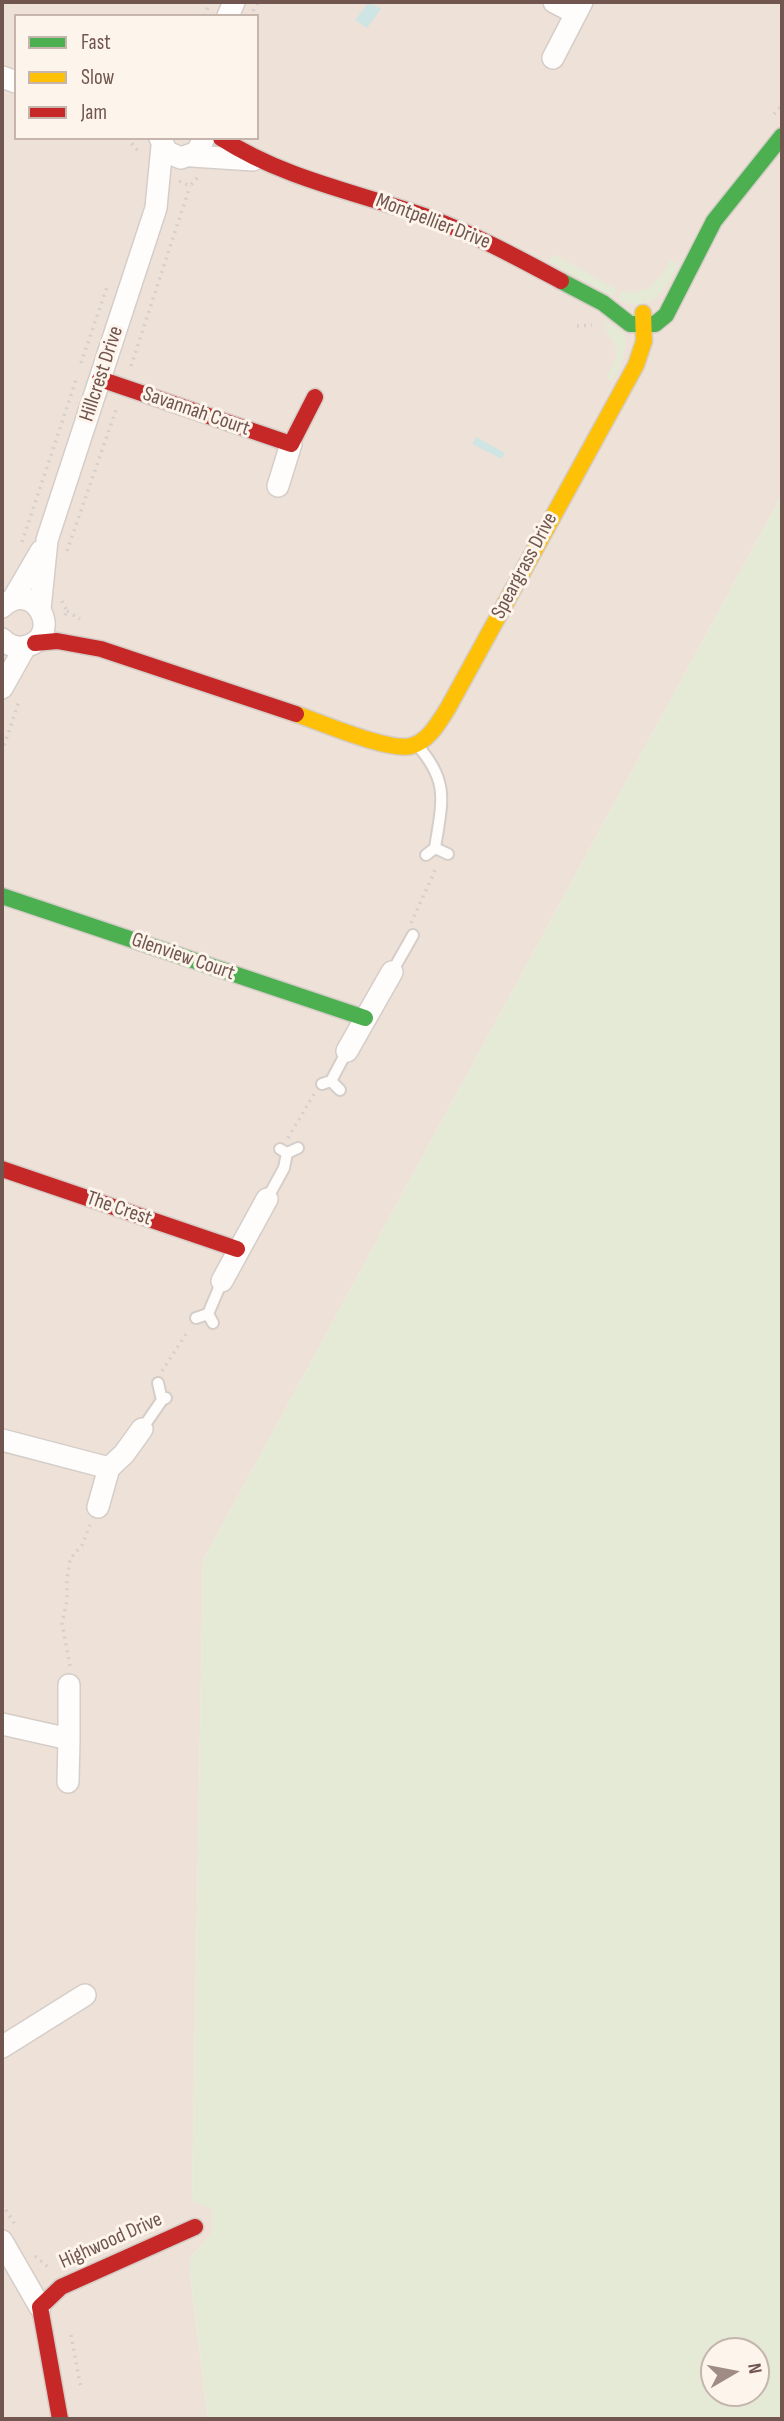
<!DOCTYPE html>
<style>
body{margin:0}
#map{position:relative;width:784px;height:2421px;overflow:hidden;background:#f6f0ea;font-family:"Sofia Sans Condensed",sans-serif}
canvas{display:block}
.frame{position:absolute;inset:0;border:4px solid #70564e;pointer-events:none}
.legend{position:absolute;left:14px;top:14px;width:245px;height:126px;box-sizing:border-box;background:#fdf4ec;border:2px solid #c5b5ad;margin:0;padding:9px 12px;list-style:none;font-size:21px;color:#70564e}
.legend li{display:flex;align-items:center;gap:14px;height:35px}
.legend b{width:35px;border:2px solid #c5b5ad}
.north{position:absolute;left:700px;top:2337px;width:70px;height:70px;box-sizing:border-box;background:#fdf4ec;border:2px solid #c5b5ad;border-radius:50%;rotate:80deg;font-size:19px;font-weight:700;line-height:28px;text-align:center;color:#70564e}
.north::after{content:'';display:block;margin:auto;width:24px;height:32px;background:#9f8c85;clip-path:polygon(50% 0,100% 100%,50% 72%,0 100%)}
</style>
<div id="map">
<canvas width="784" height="2421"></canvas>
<div class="frame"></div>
<ul class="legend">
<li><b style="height:9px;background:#4caf50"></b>Fast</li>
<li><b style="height:9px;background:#ffc107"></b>Slow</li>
<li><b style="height:9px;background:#c62828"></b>Jam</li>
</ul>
<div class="north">N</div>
</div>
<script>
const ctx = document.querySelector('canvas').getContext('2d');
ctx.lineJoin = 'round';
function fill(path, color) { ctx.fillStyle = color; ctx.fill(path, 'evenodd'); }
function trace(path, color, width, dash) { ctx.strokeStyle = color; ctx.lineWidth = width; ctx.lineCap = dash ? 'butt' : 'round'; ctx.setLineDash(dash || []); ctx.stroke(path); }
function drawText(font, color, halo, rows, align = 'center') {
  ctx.font = font + ' "Sofia Sans Condensed",sans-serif'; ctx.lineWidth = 6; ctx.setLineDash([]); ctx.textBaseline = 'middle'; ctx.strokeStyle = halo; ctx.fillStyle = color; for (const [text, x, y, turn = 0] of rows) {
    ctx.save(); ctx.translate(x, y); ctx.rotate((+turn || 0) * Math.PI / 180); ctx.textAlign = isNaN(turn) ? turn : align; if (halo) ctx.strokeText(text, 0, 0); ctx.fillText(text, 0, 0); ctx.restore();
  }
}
fill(new Path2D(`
 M2 2H782V495L203 1561 192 2200 212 2208V2233L190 2258V2273L208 2419H2ZM16 16H257V138H16Z`), '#eee2d8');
fill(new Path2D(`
 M552 254 615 288V293L612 296 550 262Z
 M671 260 678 266C664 291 649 316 618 299L621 292C649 295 657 283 671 260Z
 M604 320 624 333C629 352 620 366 612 383L608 376C628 338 606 345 604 320Z
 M782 495V2419H208L190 2273V2258L212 2233V2209L192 2201 203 1561ZM714 2351H756V2393H714Z`), '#e4ead6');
fill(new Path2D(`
 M369 2 381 9 367 28 355 20Z
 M476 437 505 453 502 459 472 444Z`), '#cee5e4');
const lane = new Path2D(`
 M417 745C450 782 442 802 435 848L426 855
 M435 848 448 854
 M392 972 413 935
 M331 1081 347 1051
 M322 1084 331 1081 340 1090
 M280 1149 287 1153 298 1148
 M267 1199 284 1168 287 1153
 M208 1314 222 1281
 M196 1318 208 1314 213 1323
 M158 1383 162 1400 166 1398
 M142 1429 162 1400`);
const street = new Path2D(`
 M554 2 575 13
 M228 16 234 2
 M553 58 582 2
 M2 77 16 82
 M160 138 167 152 181 158 197 152 204 138
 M192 156 253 160
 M278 486 291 444
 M13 599 41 551
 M2 607C34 577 64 635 27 646 18 649 9 646 2 639
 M40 609 47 540 156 208 162 146
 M2 688 25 647
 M347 1051 392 972
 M222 1281 267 1199
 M2 1440 109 1468 124 1454 142 1429
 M98 1507 109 1468
 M2 1724 69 1739V1685
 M68 1782 69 1739
 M2 2047 85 1995
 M2 2241 40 2307`);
const fast = new Path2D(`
 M561 281 603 303 630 324H655L666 315 714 221 782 136
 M2 896 365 1018`);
const slow = new Path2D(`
 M296 714C320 722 389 752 411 746 429 741 439 722 448 708L636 365 644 341 643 313`);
const jam = new Path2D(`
 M221 138C284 179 360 193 430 218 476 235 518 258 561 281
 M100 379 291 444 315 397
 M35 643 57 641 101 649 296 714
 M2 1169 237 1249
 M60 2419 40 2307 61 2287 195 2227`);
trace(lane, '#d5cdc8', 14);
trace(street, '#d5cdc8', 24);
trace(fast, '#d4ccc6', 19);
trace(slow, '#d4ccc6', 19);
trace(jam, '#d4ccc6', 19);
trace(new Path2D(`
 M253 11 258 2
 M204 16 208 7
 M774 114 782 105
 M127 138 141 154
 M179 181 190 186 198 177
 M577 326 592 325
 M81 363 107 287
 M131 366 190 186
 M22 542 76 380
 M67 551 116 410
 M62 601 67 611 63 619
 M67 611 80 619
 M2 752 19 701
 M411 923 437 866
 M288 1138 314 1094
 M162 1371 188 1331
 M70 1666 62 1623 67 1601V1579L70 1559 82 1545 90 1525
 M2 2204 16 2226
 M35 2256 48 2267
 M71 2335 81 2389`), '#d7cfcb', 3.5, [2, 5]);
trace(lane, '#fefdfc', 10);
trace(street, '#fefdfc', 21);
trace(fast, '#4caf50', 16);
trace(slow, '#ffc107', 16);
trace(jam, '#c62828', 16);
drawText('21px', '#70564e', '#fdf4ec', [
 ["Montpellier Drive",433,222,21],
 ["Hillcrest Drive",102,374,-72],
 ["Savannah Court",196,412,19],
 ["Speargrass Drive",525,566,-62],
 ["Glenview Court",183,957,19],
 ["The Crest",119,1209,19],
 ["Highwood Drive",111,2241,-24]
]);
</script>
